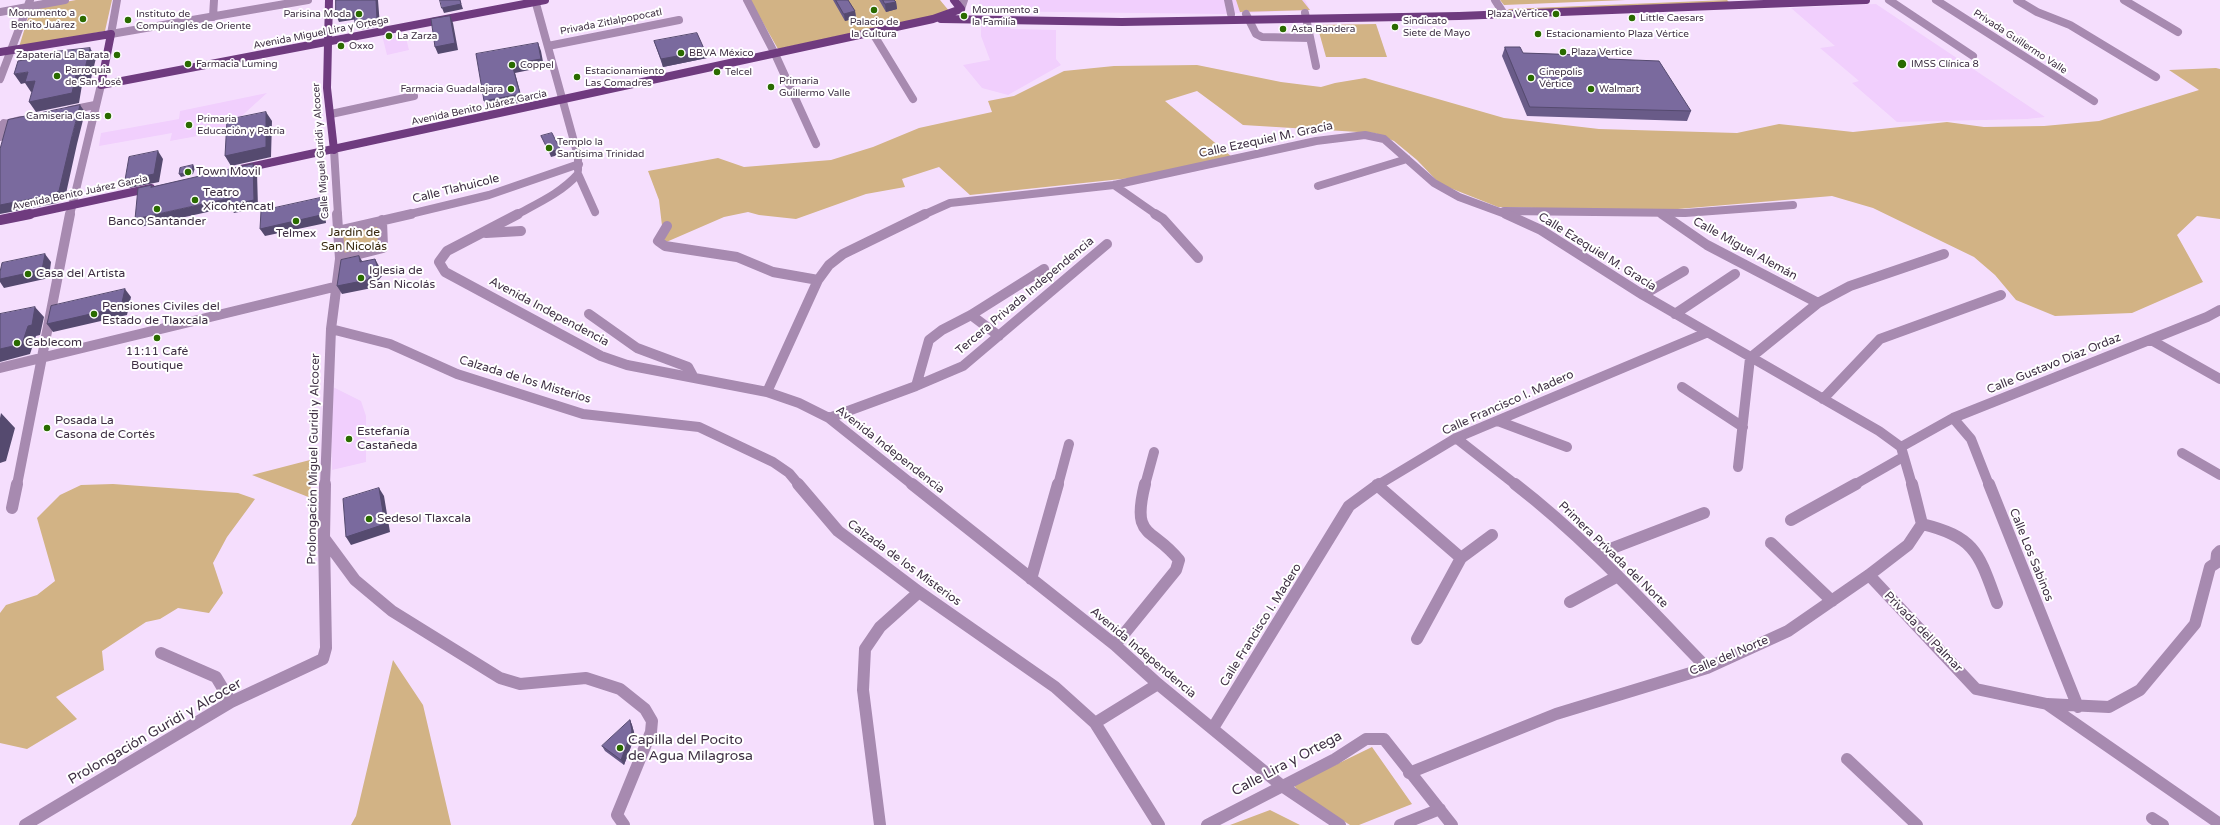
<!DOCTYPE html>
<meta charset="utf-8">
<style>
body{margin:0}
canvas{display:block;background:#f5defd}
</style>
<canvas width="2220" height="825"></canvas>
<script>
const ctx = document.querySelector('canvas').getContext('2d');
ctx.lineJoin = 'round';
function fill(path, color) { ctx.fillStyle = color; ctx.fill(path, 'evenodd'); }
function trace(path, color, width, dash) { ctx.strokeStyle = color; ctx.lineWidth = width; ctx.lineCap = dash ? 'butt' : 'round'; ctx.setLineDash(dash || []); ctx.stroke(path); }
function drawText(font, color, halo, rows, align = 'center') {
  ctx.font = font + ' "Varela Round",sans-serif'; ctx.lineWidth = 4; ctx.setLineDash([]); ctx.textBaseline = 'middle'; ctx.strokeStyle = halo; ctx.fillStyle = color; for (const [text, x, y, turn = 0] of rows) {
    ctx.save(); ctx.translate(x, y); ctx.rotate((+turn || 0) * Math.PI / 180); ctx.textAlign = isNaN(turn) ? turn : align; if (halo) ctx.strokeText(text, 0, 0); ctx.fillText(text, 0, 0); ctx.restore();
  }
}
fill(new Path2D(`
 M980 0H1305L1310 10 1222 14 978 11Z
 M1876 4 2045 117 2027 119 1897 122 1852 83 1859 81 1820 48 1835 46 1791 8Z
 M1008 25 1011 29 1056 30V59L1061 65 1008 95 982 88 963 65 990 60 981 36V26Z
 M394 32 395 36 405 34 409 50 387 55 382 35Z
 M267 93 225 131 170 141 172 133 99 146 101 133 179 119 180 111Z
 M333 387 361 401 366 416V462L332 470 330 390Z`), '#f1cffd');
fill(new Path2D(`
 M76 0H112L105 31 19 47 31 8Z
 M750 0H940L950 12 778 49Z
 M1236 0H1302L1310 10 1240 12Z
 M1500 0H1626L1504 5Z
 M1727 0 1730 3 1511 12 1508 9Z
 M1376 24 1387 57H1326L1317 25Z
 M1197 65 1281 82 1321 87 1335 83 1365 78 1504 118 1599 129 1737 133 1779 124 1853 132 1947 122 1984 127 2044 126 2099 121 2199 90 2169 70 2216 68 2220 69V219L2197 216 2177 235 2203 282 2132 313 2055 316 2016 300 1995 275 1974 257 1873 208 1832 196 1654 211 1498 207 1440 184 1417 160 1394 141 1375 133 1243 125 1197 91 1165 101 1232 157 1140 177 970 195 939 167 902 179 905 187 866 194 796 219 759 215 748 212 724 217 664 243 659 200 648 171 718 158 744 167 831 160 873 147 919 128 992 112 988 101 1014 96 1064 71 1114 66Z
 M382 220 383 248 340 259 337 231Z
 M310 460 311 498 252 475Z
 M113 484 238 493 255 499 227 537 213 563 223 593 209 613 178 608 160 619 146 622 102 651 104 670 56 697 77 719 27 749 0 743V613L6 605 37 595 55 581 37 518 60 495 81 485Z
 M393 660 423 705 451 825H351L356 816Z
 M1372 747 1412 804 1359 825H1350L1299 793 1294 785Z
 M1270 810 1300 825H1230Z`), '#d2b385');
trace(new Path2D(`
 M117 0 111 34 308 0
 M535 0 578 156V170
 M747 0 775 54 816 144
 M1228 0 1231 14
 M1495 0 1504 14
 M1889 0 1973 56
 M1936 0 2094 101
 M2017 0 2037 12 2070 25 2156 77
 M2124 0 2178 32
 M961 9 964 0
 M0 12 65 0
 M1305 13 1316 66
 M1246 14 1256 34 1262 37 1310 38
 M213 17 214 0
 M872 32 913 99
 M548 46 679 20
 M0 79 30 0
 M70 110 95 105
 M331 114 414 96
 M0 125 21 120
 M0 137 4 123
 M334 150 338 215
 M578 174 595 212
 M1114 185 1157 215
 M1318 186 1407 159
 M1504 211 1685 213 1793 205
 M70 215 101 85
 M406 215 489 195 579 164
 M516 215C538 203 561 193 578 174
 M923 215 950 203 1114 185 1316 141 1365 135 1384 139 1434 183 1459 197 1508 215`), '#a78ab0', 8);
trace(new Path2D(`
 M518 214 447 251 439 262 445 272 601 356 627 365 767 392 799 403 829 418 913 485
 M1155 214 1163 219 1198 258
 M1506 214 1541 230 1643 295 1879 431 1901 447
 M1662 214 1707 245 1818 303
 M667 226 658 241 665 246 737 257 773 272 818 280
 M337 231 411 214
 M486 233 521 231
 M340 259 383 248 382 220
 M1643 295 1684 271
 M589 314 637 348 688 367 694 378
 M1675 314 1735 274
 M971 315 999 336
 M331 329 390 344 457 374 583 414 699 427 773 462 789 473 799 485
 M2151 340 2220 379
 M0 368 338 286
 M916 386 929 340 942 330 971 315 1044 269
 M1682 387 1743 427
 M767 392 818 280 829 265 843 254 925 214
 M1823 399 1880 339 2001 295
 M829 418 916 386 963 366 1107 244
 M1953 418 1971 439 1989 485
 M1498 421 1567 447
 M1456 438 1516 485
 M1901 447 1953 418 2207 317 2220 310
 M1901 447 1912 485
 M2182 453 2220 475
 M1738 467 1750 358 1818 303 1850 286 1944 254
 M17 485 70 214
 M325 485 331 329 340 259 337 214
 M1058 485 1069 444
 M1145 485 1154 452
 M1378 485 1456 438 1706 333
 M1854 485 1903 457`), '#a78ab0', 10);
trace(new Path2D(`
 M798 484 838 531 919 592 1055 687 1095 723 1159 825
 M912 484 1115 645 1158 684 1282 786 1340 825
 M1515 484C1585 538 1645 604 1707 668
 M1989 484 2078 707
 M1377 485 1461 558
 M12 508 17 484
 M1791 520 1856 484
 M1922 524C1976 537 1979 554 1997 603
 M324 538 355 580 392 611 500 678 520 684 586 678 620 689 645 709 652 721 651 732 617 815 624 825
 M1771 543 1832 601
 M1597 554 1704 513
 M2216 563 2217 554 2220 551
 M1869 575 1976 689 2047 704 2109 707 2140 690 2195 624 2210 567 2216 563
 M1031 579 1058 484
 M1570 602 1618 576
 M1417 639 1461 558 1492 535
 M1115 645 1176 570 1179 560C1152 526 1131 540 1145 484
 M161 653 216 677 231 702
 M2047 704 2220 824
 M1095 723 1158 684
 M1213 728 1349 506 1379 484
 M1847 759 1917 825
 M1409 773 1556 714 1707 668 1788 631 1869 575 1908 545 1922 524 1912 484
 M2152 818 2163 825
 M25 825 231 702 323 659 326 648 324 538 325 484
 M880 825 863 690 865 649 880 627 919 592
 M1207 825 1335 759 1366 739H1384L1452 825
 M1400 825 1440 809`), '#a78ab0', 12);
trace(new Path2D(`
 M329 0 327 88 334 150
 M954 0 961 9
 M941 19 1122 22 1459 16 1866 0
 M0 52 111 34 101 85 545 0
 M241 169 933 19 961 9
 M26 215 151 188`), '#6f3b7f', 8);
trace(new Path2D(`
 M0 220 30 214`), '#6f3b7f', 10);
fill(new Path2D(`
 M833 0H848L855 11 856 18 845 21Z
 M879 0H894L896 2 897 9 886 12Z
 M654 41 707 58 663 67Z
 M1505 47 1523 53 1581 55 1583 50 1608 59 1691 111 1687 121 1527 116 1502 56Z
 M630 720 632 725 635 736 624 765 605 751 602 746Z`), '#695b88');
fill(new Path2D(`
 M376 0H378L380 26 359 30 355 23Z
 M460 0 463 9 444 13 442 8Z
 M896 2 897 9 886 12 885 4Z
 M855 11 856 18 845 21 844 14Z
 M354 12 358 19 339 22 336 15Z
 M450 16 453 23 458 50 438 54 435 47Z
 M538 43 541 51 544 67 515 73 523 102 488 110 484 101 512 64Z
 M90 48 96 58 90 83 82 85 79 103 36 112 29 102 76 75Z
 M705 51 707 58 663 67 661 59Z
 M28 72 42 90 31 92 25 83 21 84 14 74Z
 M80 105 85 112 77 144 65 198 57 203 0 214V205L72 136Z
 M266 112 272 121 271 157 231 166 225 156Z
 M560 149 562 154 551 157 549 152Z
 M158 151 163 159 159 182 130 188 125 180Z
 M253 164 257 172 258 208 234 213 230 207 140 227 135 219 230 198Z
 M193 165 195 168 193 174 181 177 179 174Z
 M320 198 324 205 326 223 265 236 260 229Z
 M45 254 51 262 49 278 4 288 0 282V279Z
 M359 256 364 264 360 262Z
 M375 259 379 266 382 276 372 288 342 294 337 286Z
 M125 289 131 297 127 315 53 332 47 324Z
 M35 307 44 317 40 335 36 336 30 354 0 362V349L28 326Z
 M1 413 15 428 6 461 0 463V418Z
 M379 488 384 496 390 532 351 545 346 537Z
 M630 720 632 725 635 736 624 765 621 760Z`), '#554a6f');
const building = new Path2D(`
 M336 0H376L377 19 355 23 354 12 336 15Z
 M440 0H460L461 4 442 8Z
 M836 0H848L855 11 844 14Z
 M883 0H894L896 2 885 4Z
 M450 16 455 43 435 47 431 19Z
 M697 33 705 51 661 59 654 41Z
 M538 43 541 59 512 64 520 94 484 101 476 54Z
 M1505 47H1520L1523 53 1585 55 1583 50H1603L1608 59 1659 61 1691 111 1530 107Z
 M90 48 84 73 76 75 72 93 29 102 35 81 25 82 28 72 14 74 18 61 53 55 54 52Z
 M80 105 72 136 59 191 51 195 0 205V149L8 120Z
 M266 112V147L225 156 227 120Z
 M552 133 560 149 549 152 541 136Z
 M158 151 154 174 125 180 129 157Z
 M253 164 254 200 229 205 230 198 135 219 138 188 152 185 151 187Z
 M193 165 192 172 179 174 180 168Z
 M320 198 321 215 260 229 261 211Z
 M45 254 42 270 0 279V272L2 263Z
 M359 256 360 262 375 259 378 269 367 280 337 286 341 260Z
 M125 289 121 307 47 324 51 306Z
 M35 307 32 325 28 326 22 344 0 349V314Z
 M379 488 385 524 346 537 343 499Z
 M630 720 632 731 621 760 602 746Z`);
fill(building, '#7a6a9e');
trace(building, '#554a6f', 1);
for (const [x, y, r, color] of [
 [874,10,4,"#2a6b00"],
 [359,14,4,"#2a6b00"],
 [1556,14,4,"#2a6b00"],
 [964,16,4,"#2a6b00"],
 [1632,18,4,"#2a6b00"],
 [83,19,4,"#2a6b00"],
 [128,20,4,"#2a6b00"],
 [1395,27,4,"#2a6b00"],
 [1283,29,4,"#2a6b00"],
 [1538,34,4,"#2a6b00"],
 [389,36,4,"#2a6b00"],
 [341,46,4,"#2a6b00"],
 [1563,52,4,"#2a6b00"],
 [681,53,4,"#2a6b00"],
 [117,55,4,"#2a6b00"],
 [188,64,4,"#2a6b00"],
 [1902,64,5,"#2a6b00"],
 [512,65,4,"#2a6b00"],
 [717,72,4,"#2a6b00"],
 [57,76,4,"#2a6b00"],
 [577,77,4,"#2a6b00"],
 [1531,78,4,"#2a6b00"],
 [771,87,4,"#2a6b00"],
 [511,89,4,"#2a6b00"],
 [1591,89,4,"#2a6b00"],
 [108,116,4,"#2a6b00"],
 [189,125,4,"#2a6b00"],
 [549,148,4,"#2a6b00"],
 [188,172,4,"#2a6b00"],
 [195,200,4,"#2a6b00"],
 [157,209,4,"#2a6b00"],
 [296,221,4,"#2a6b00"],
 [28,274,4,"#2a6b00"],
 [361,278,4,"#2a6b00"],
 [94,314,4,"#2a6b00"],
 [157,338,4,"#2a6b00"],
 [17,343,4,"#2a6b00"],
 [47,428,4,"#2a6b00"],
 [349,439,4,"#2a6b00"],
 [369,519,4,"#2a6b00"],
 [620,748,4,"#2a6b00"]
]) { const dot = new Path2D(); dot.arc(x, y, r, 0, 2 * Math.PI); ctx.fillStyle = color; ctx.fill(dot); trace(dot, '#fff', 1.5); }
drawText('10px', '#3f3044', '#fff', [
 ["Monumento a",972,10],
 ["la Familia",972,22],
 ["Monumento a",75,13,"right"],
 ["Benito Juárez",75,25,"right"],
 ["Instituto de",136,14],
 ["Compuinglés de Oriente",136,26],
 ["Parisina Moda",351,14,"right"],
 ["Plaza Vértice",1548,14,"right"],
 ["Little Caesars",1640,18],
 ["Sindicato",1403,21],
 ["Siete de Mayo",1403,33],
 ["Palacio de",874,22,"center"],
 ["la Cultura",874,34,"center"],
 ["Asta Bandera",1291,29],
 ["Estacionamiento Plaza Vértice",1546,34],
 ["La Zarza",397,36],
 ["Oxxo",349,46],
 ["Plaza Vertice",1571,52],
 ["BBVA México",689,53],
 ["Zapatería La Barata",109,55,"right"],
 ["Farmacia Luming",196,64],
 ["IMSS Clínica 8",1911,64],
 ["Coppel",520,65],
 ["Parroquia",65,70],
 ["de San José",65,82],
 ["Estacionamiento",585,71],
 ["Las Comadres",585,83],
 ["Telcel",725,72],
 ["Cinepolis",1539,72],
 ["Vértice",1539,84],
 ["Primaria",779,81],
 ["Guillermo Valle",779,93],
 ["Farmacia Guadalajara",503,89,"right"],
 ["Walmart",1599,89],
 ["Camiseria Class",100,116,"right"],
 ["Primaria",197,119],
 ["Educación y Patria",197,131],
 ["Templo la",557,142],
 ["Santísima Trinidad",557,154]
], 'left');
drawText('10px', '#3f3044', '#fff', [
 ["Privada Zitlalpopocatl",611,22,-11],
 ["Avenida Miguel Lira y Ortega",321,33,-11],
 ["Privada Guillermo Valle",2020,42,33],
 ["Avenida Benito Juárez García",479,108,-12],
 ["Calle Miguel Guridi y Alcocer",321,151,-94],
 ["Avenida Benito Juárez García",80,193,-12]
]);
drawText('12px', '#3f3044', '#fff', [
 ["Calle Ezequiel M. Gracía",1266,140,-12],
 ["Calle Tlahuicole",456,189,-14],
 ["Calle Miguel Alemán",1745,249,29],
 ["Calle Ezequiel M. Gracía",1597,252,32],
 ["Tercera Privada Independencia",1025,296,-40],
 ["Avenida Independencia",549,312,28],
 ["Calle Gustavo Díaz Ordaz",2054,364,-22],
 ["Calzada de los Misterios",525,380,17],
 ["Calle Francisco I. Madero",1508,403,-24],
 ["Avenida Independencia",890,450,38],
 ["Prolongación Miguel Guridi y Alcocer",314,459,-89],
 ["Primera Privada del Norte",1613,555,44],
 ["Calle Los Sabinos",2031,555,68],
 ["Calzada de los Misterios",904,563,36],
 ["Calle Francisco I. Madero",1261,625,-58],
 ["Privada del Palmar",1923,632,46],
 ["Avenida Independencia",1143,653,40],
 ["Calle del Norte",1729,656,-23]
]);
drawText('12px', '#3f3044', '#fff', [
 ["Town Movil",196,172],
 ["Teatro",203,193],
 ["Xicohténcatl",203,207],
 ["Banco Santander",157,222,"center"],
 ["Telmex",296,234,"center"],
 ["Iglesia de",369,271],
 ["San Nicolás",369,285],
 ["Casa del Artista",36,274],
 ["Pensiones Civiles del",102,307],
 ["Estado de Tlaxcala",102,321],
 ["Cablecom",25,343],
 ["11:11 Café",157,352,"center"],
 ["Boutique",157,366,"center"],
 ["Posada La",55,421],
 ["Casona de Cortés",55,435],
 ["Estefanía",357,432],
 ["Castañeda",357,446],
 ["Sedesol Tlaxcala",377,519]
], 'left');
drawText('12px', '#392a10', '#fff', [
 ["Jardín de",354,233],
 ["San Nicolás",354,247]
]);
drawText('14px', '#3f3044', '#fff', [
 ["Prolongación Guridi y Alcocer",155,732,-30],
 ["Calle Lira y Ortega",1287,764,-28]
]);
drawText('14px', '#3f3044', '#fff', [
 ["Capilla del Pocito",628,740],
 ["de Agua Milagrosa",628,756]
], 'left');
</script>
